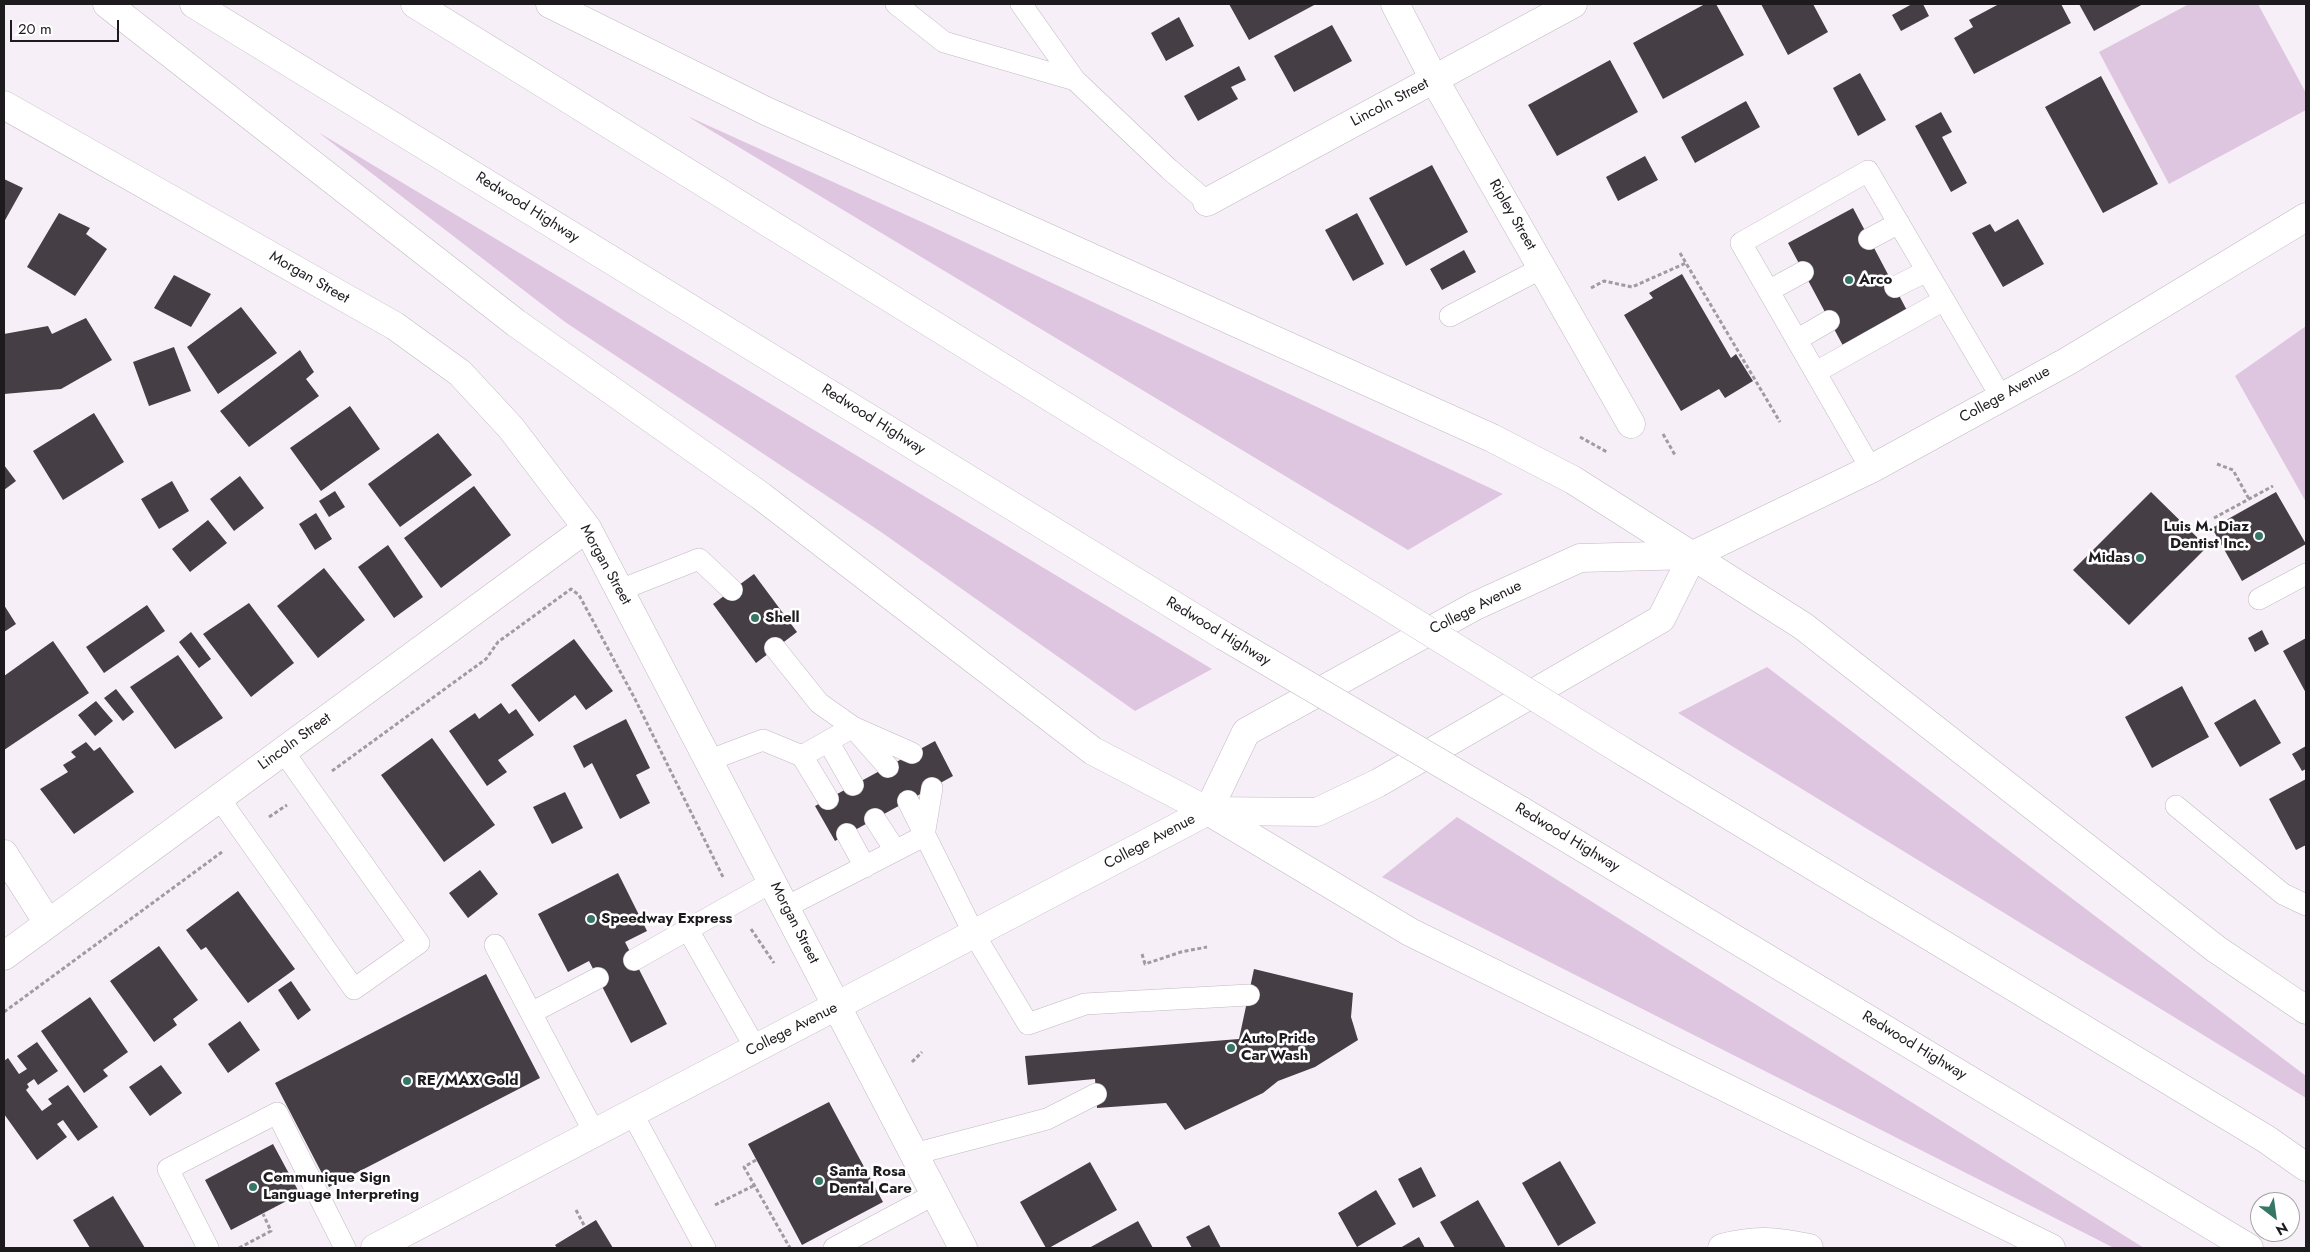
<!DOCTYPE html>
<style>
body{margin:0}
#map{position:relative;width:2310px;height:1252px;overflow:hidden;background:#f7eff7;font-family:Jost,sans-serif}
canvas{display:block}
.frame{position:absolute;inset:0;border:5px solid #1e1b1f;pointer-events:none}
.north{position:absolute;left:2250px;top:1192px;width:50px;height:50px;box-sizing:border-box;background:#fff;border:1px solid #a5a4a5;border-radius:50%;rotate:150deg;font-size:14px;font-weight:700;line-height:20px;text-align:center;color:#1e1b1f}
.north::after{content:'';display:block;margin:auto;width:18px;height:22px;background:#357665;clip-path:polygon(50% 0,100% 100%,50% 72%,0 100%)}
.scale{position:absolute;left:10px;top:20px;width:109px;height:22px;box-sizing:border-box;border:2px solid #1e1b1f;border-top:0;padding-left:6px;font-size:15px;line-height:18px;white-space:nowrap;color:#1e1b1f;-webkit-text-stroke:4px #fff;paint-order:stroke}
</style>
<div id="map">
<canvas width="2310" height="1252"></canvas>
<div class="frame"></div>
<div class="north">N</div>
<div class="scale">20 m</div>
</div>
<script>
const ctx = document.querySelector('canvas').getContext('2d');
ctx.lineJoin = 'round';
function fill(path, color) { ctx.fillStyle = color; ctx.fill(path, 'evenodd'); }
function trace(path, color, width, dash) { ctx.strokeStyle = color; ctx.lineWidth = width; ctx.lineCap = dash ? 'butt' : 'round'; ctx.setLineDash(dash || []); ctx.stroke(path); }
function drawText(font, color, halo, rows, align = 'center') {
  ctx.font = font + ' Jost,sans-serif'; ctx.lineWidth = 5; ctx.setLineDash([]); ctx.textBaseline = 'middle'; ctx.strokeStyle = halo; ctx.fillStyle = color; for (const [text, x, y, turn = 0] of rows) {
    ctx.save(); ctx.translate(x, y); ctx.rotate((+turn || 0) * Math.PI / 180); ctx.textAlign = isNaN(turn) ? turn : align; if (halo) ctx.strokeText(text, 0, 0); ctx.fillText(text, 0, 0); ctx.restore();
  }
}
fill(new Path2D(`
 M2189 4H2258L2306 93V110L2169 184 2099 52Z
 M687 116 924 223 1503 494 1408 550Z
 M318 132 1212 669 1135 711 881 532 565 322Z
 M2306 326V502L2235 376Z
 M1767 667 2306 1076V1098L1678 713Z
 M1457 817 2144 1248H2114L1382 877Z`), '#dfc6e0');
fill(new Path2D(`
 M1229 4H1316L1249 40Z
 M1705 4H1716L1744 55 1663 99 1633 43Z
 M1761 4H1813L1828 32 1788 55Z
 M1912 4H1923L1929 16 1901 31 1892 15Z
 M1999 4H2061L2071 23 1974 74 1954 38 1973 27 1969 20Z
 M2079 4H2143L2094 31Z
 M1179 17 1194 46 1166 61 1151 33Z
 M1332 25 1352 61 1294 92 1274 56Z
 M1610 60 1638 112 1557 156 1528 105Z
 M1239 66 1246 80 1231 87 1238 99 1198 121 1184 96Z
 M1860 73 1886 120 1858 136 1833 88Z
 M2101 76 2158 184 2103 213 2045 107Z
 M1746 101 1760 127 1695 163 1681 137Z
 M1941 112 1952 132 1942 137 1967 183 1951 192 1915 126Z
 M1645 156 1658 180 1618 201 1606 177Z
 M1432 165 1468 232 1406 266 1369 198Z
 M4 179 23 188 4 222Z
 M1853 208 1912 320 1848 355 1788 243Z
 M59 213 90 228 86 234 107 249 75 296 27 267Z
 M1357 213 1384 264 1353 281 1325 230Z
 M2018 219 2044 264 2003 287 1972 233 1990 224 1995 232Z
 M1464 250 1476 272 1442 290 1430 269Z
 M1682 274 1731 358 1736 354 1753 381 1725 398 1719 389 1681 411 1624 315 1653 298 1649 293Z
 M174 275 211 294 191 327 154 308Z
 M241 307 277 353 218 394 187 347Z
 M86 318 112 360 61 389 4 394V334L48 326 52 334Z
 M174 347 191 391 149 406 133 362Z
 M300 350 314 372 306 379 319 396 249 447 220 411Z
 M350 406 380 449 321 491 290 448Z
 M94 413 124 462 63 500 33 451Z
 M438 433 472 475 400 527 368 484Z
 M4 465 16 481 4 490Z
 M240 476 264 508 234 531 210 499Z
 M172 481 189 511 159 529 141 499Z
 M474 486 511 535 441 588 404 538Z
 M335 491 345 507 329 517 319 501Z
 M2151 492 2207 547 2129 625 2073 570Z
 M2276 492 2306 544 2242 581 2212 528Z
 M316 513 332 539 315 550 299 524Z
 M208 520 227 543 190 572 172 549Z
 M388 545 423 597 394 618 358 567Z
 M324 568 365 620 318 658 277 606Z
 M754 574 797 632 756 663 713 604Z
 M249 603 294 663 251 697 203 634Z
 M4 605 16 624 4 632Z
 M147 605 165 631 104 673 86 647Z
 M2262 630 2269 644 2255 652 2248 638Z
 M191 632 211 659 199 668 179 642Z
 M2306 638V693L2283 651Z
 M574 639 613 691 586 710 575 695 539 722 511 685Z
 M53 641 89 693 4 750V676Z
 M178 655 223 718 175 749 130 687Z
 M2182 686 2209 737 2152 768 2125 717Z
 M116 689 134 712 123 721 104 698Z
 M2255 699 2281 743 2240 767 2214 723Z
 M96 701 113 721 95 736 78 715Z
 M501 703 509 714 516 709 534 735 498 760 507 772 487 786 449 731 475 713 479 719Z
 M626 719 650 768 636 775 650 803 620 819 592 763 584 768 573 746Z
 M432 738 495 825 444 862 381 775Z
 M935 741 953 776 835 841 815 806Z
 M86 742 94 751 100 747 134 792 74 834 40 789 68 772 63 765 76 757 71 752Z
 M2306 746V769L2302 771 2292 754Z
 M2306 779V845L2296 850 2269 799Z
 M565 792 583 828 552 844 533 807Z
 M480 870 498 894 468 918 449 893Z
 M618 873 647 931 625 942 667 1024 631 1043 589 961 568 972 538 914Z
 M238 891 295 969 248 1003 206 947 201 950 186 930Z
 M159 946 198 1000 173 1019 177 1025 154 1042 110 981Z
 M1254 969 1353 993 1351 1017 1358 1040 1315 1067 1278 1081 1263 1093 1185 1130 1166 1103 1097 1108 1095 1079 1028 1085 1025 1056 1239 1039Z
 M486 974 540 1078 329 1187 275 1083Z
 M291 981 311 1010 298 1020 278 990Z
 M90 997 128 1052 103 1070 108 1076 84 1093 41 1031Z
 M240 1021 260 1050 228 1073 208 1044Z
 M37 1042 58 1071 38 1085 34 1079 27 1084 29 1087 26 1090 42 1111 52 1104 48 1099 68 1085 98 1127 78 1141 63 1120 57 1124 67 1137 37 1160 4 1114V1061L8 1058 19 1074 27 1069 17 1056Z
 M161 1065 182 1093 150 1116 129 1087Z
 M829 1102 883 1202 802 1245 748 1144Z
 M273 1144 300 1194 231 1230 205 1180Z
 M1560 1161 1596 1223 1558 1246 1522 1183Z
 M1090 1162 1117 1210 1049 1248H1046L1020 1202Z
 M1421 1167 1436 1196 1413 1208 1398 1179Z
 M1376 1190 1396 1224 1357 1247 1338 1213Z
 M113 1196 145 1248H90L73 1220Z
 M1478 1200 1506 1248H1455L1440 1222Z
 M596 1220 613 1248H557L555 1245Z
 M1138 1221 1153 1248H1089Z
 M1209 1225 1221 1248H1192L1186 1237Z
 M1419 1237 1425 1248H1400Z`), '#453e45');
const service = new Path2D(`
 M896 4 944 42 1075 80
 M1021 4 1075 80 1169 169 1207 202
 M1869 239 1899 223
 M1895 287 1927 271
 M1770 290 1803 272
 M1450 316 1542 268
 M1798 339 1829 321
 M1816 372 1944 300
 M1871 469 1741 243 1868 171 2001 397
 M620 590 699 559 732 590
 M2259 599 2306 574
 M775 648 819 703 853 727 912 753
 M858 733 888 767
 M829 743 853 785
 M802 756 828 799
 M710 760 763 740 802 756 853 727
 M219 798 354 989 419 943 283 751
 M908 801 974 934 1028 1024 1085 1004 1249 995
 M2176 806 2283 894 2306 905
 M875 819 895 850
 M847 834 865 867
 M786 907 924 836 932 788
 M688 930 756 1049
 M495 945 594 1132
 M634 960 772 882
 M531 1013 598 978
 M632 1113 705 1248
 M914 1154 1047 1119 1096 1094
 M208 1248 168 1169 277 1113 345 1248
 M834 1248 935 1194`);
const minor = new Path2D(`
 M1395 4 1434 79 1631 424
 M4 105 395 326 460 373 511 428 587 528 963 1248
 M1207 202 1573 4
 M4 854 48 923
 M4 956 587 528
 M1722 1248C1754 1239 1776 1241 1809 1248`);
const secondary = new Path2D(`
 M1208 811 1246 732 1475 606 1580 558 1693 555 1871 469 2068 361 2306 217
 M375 1248 1208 811 1317 812 1378 783 1661 619 1693 555`);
const motorway = new Path2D(`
 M107 4 516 323 761 496 1093 751 1208 811 1410 932 2051 1248
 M194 4 1224 636
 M415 4 1333 572
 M550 4 766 111 1492 438 1573 480 1803 626 2216 949 2306 1010
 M1624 752 2266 1139 2306 1167
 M1520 810 2249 1248`);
trace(service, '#c1b9c1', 22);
trace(minor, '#c1b9c1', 29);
trace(secondary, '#c1b9c1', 29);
trace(motorway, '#c1b9c1', 29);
trace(new Path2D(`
 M1680 253 1780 422
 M1591 288 1604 281 1632 287 1686 263
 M1663 434 1675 455
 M1580 437 1607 452
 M2217 464 2233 470 2249 499
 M2214 518 2273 486
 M332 771 486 659 498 642 571 589 579 595 635 699 723 877
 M269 817 287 805
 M751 929 774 963
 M1142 954 1145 964 1181 952 1207 947
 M4 1012 222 852
 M912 1062 922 1052
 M756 1160 744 1167 790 1248
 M715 1205 755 1185
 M576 1210 585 1227
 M239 1248 271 1231 263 1214`), '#a09aa1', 3, [4, 2.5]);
trace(service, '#fff', 21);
trace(minor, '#fff', 28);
trace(secondary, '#fff', 28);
trace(motorway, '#fff', 28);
const motorwayBridge = new Path2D(`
 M1333 572 1624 752
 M1224 636 1520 810`);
trace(motorwayBridge, '#c1b9c1', 29, []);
trace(motorwayBridge, '#fff', 28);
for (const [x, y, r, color] of [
 [1849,280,5,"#357665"],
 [2259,536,5,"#357665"],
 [2140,558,5,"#357665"],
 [755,618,5,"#357665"],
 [591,919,5,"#357665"],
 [1231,1048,5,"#357665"],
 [407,1081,5,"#357665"],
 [819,1181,5,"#357665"],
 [253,1187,5,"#357665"]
]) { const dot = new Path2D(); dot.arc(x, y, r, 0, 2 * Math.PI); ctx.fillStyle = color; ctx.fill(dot); trace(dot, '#fff', 2); }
drawText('15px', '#1e1b1f', '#fff', [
 ["Lincoln Street",1390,103,-28],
 ["Redwood Highway",527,208,32],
 ["Ripley Street",1512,215,60],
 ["Morgan Street",309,278,30],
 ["College Avenue",2005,395,-29],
 ["Redwood Highway",873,420,32],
 ["Morgan Street",605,565,61],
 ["College Avenue",1476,608,-27],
 ["Redwood Highway",1218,632,31],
 ["Lincoln Street",295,742,-36],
 ["Redwood Highway",1567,838,31],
 ["College Avenue",1150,842,-28],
 ["Morgan Street",794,923,63],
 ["College Avenue",792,1030,-27],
 ["Redwood Highway",1914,1046,31]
]);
drawText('bold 15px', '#1e1b1f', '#fff', [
 ["Arco",1859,280],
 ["Luis M. Diaz",2249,527,"right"],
 ["Dentist Inc.",2249,544,"right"],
 ["Midas",2130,558,"right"],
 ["Shell",765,618],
 ["Speedway Express",601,919],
 ["Auto Pride",1241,1039],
 ["Car Wash",1241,1056],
 ["RE/MAX Gold",417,1081],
 ["Santa Rosa",829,1172],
 ["Dental Care",829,1189],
 ["Communique Sign",263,1178],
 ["Language Interpreting",263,1195]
], 'left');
</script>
